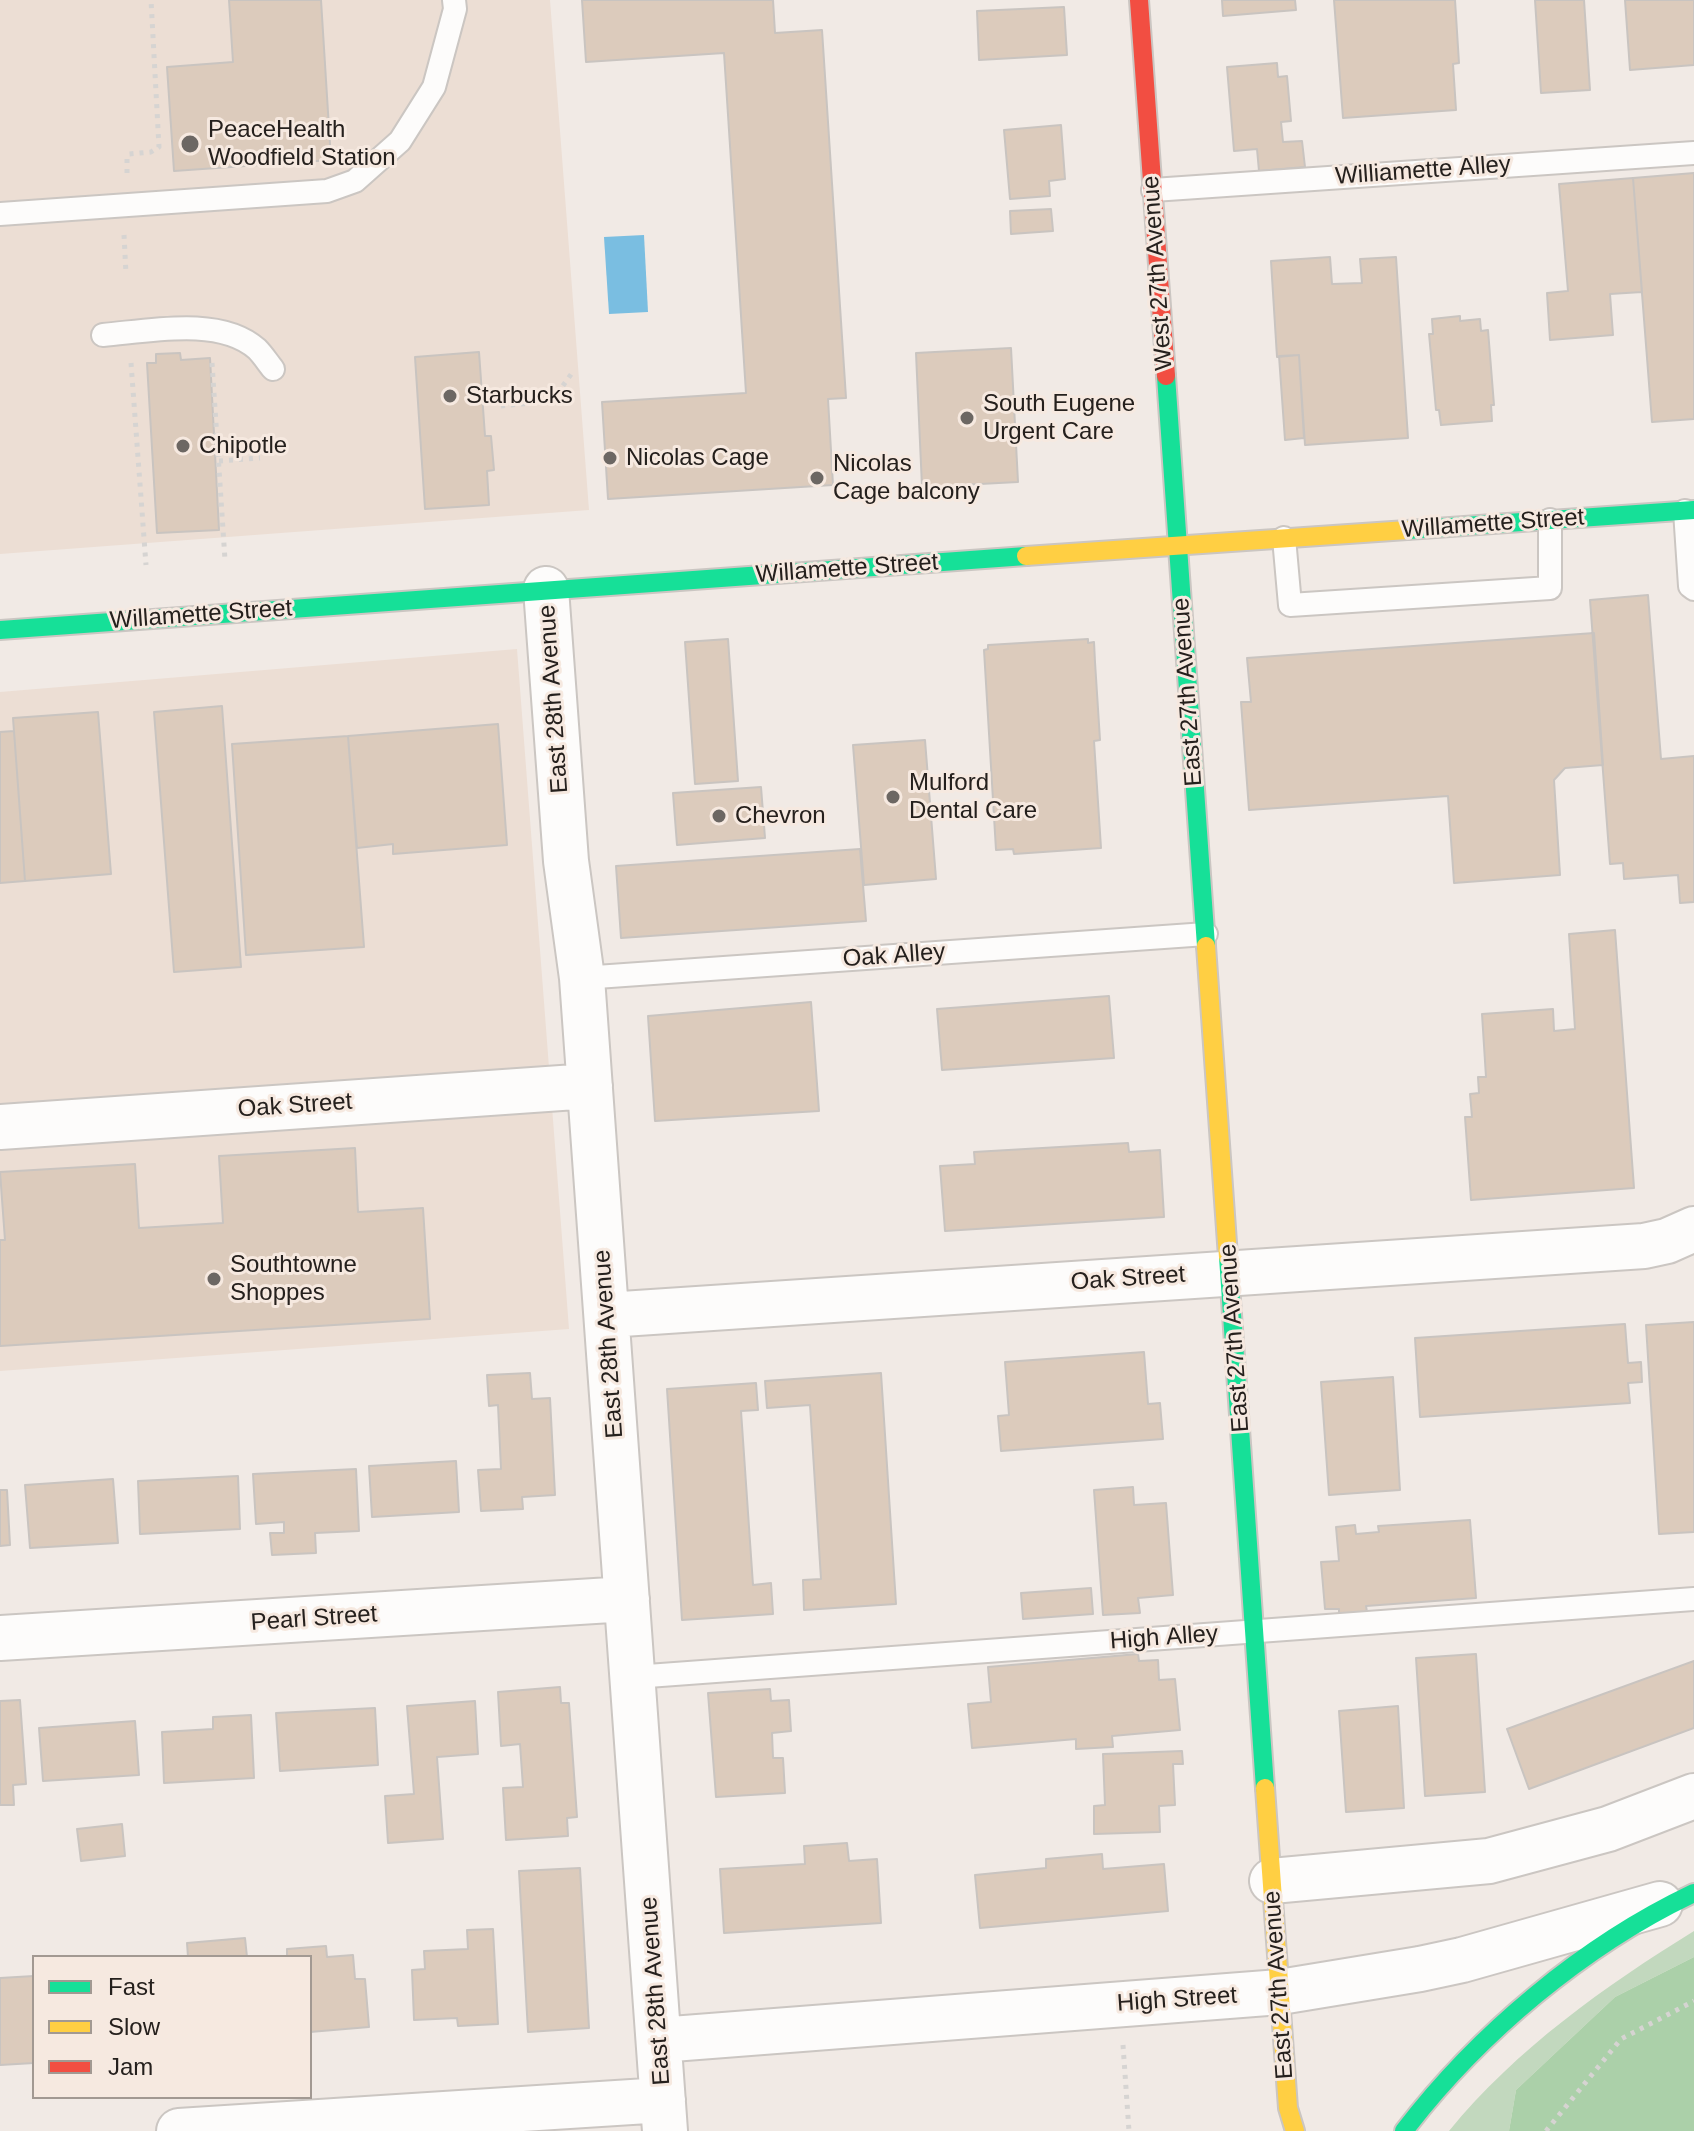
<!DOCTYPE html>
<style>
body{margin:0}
#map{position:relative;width:1694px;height:2131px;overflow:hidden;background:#f1eae5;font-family:Arial,sans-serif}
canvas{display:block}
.legend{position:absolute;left:32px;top:1955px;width:280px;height:144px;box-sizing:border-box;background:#f6e9e0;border:2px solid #a29992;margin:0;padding:10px 14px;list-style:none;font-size:24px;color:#25201d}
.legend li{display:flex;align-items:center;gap:16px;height:40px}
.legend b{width:40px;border:2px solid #a29992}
</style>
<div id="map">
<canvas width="1694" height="2131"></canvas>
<ul class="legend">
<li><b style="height:10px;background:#16e098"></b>Fast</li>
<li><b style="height:10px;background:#ffcf43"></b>Slow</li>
<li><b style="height:10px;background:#f24e42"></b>Jam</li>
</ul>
</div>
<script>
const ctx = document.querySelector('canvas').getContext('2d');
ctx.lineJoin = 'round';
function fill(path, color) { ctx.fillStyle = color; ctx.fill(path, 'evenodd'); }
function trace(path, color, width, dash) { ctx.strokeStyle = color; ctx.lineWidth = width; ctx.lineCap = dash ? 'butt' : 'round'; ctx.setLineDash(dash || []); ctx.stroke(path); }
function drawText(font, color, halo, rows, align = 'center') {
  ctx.font = font + ' Arial,sans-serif'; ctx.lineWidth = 6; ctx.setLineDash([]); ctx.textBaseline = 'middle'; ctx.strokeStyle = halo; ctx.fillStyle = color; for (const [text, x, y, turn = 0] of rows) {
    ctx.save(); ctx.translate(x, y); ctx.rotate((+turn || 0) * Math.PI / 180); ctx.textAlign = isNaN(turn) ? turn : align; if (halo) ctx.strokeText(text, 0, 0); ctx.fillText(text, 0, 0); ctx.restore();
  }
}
fill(new Path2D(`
 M0 0H550L589 510 0 554Z
 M517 649 569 1329 0 1371V692Z`), '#ecded4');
fill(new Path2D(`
 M1694 1931V1957L1615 1997 1516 2090 1509 2131H1449C1516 2049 1605 1986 1694 1931Z`), '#c2d8be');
fill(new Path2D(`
 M1694 1957V2131H1509L1516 2090 1615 1997Z`), '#abd0a9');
fill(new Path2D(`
 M644 235 648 312 609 314 604 237Z`), '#7abee1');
const building = new Path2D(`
 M229 0H321L331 160 174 171 167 67 233 62Z
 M582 0H773L775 33 822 30 846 398 828 399 833 485 608 499 602 402 746 393 724 53 586 62Z
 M1222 0H1295L1296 10 1223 16Z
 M1334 0H1455L1459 63 1453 64 1456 110 1343 118Z
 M1535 0H1584L1590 90 1541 93Z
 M1625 0H1694V65L1630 70Z
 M1064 7 1067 55 979 60 977 11Z
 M1277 63 1278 77 1287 76 1291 121 1281 122 1283 142 1302 141 1305 167 1259 171 1257 149 1234 151 1227 67Z
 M1061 125 1065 179 1049 181 1050 196 1010 199 1004 130Z
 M1694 173V419L1652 422 1633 178Z
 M1633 178 1642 292 1610 294 1613 335 1550 340 1547 293 1568 291 1559 184Z
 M1051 209 1053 231 1011 234 1010 211Z
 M1330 257 1332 284 1362 283 1360 259 1396 257 1408 438 1305 445 1299 355 1277 357 1271 261Z
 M1460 316V321L1480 319 1481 331 1488 330 1494 405H1491L1492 421 1441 425 1439 410H1436L1429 334H1433L1432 319Z
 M1011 348 1018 482 922 487 916 353Z
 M479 352 485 436H491L494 470 487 471 489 505 425 509 415 357Z
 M180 353 181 360 210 358 219 530 157 533 147 363H156V354Z
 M1299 355 1304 438 1285 440 1279 356Z
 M1648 595 1661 759 1694 756V902L1680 903 1678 875 1624 879 1623 863 1610 864 1590 600Z
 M1594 633 1603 765 1565 768 1554 780 1560 875 1454 883 1448 796 1249 810 1241 702H1251L1247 658Z
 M728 639 738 781 695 784 685 642Z
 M1088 639V643L1094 642 1095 662 1100 740 1094 741 1101 848 1014 854 1013 849 996 850 984 650 988 649V645Z
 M222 706 241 967 174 972 154 712Z
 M98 712 111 874 25 881 13 718Z
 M498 724 507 845 393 854V844L357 848 348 736Z
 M14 731 25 881 0 883V732Z
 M348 736 364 947 246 955 232 744Z
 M925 740 936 879 864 885 853 745Z
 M761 787 765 838 677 845 673 793Z
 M860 849 866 921 621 938 616 866Z
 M1615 930 1634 1188 1471 1200 1465 1117H1472L1470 1094 1479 1093 1478 1077H1486L1482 1014 1553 1009 1554 1031 1575 1029 1569 934Z
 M1109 996 1114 1058 942 1070 937 1009Z
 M811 1002 819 1111 655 1121 648 1016Z
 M1128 1143 1129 1152 1160 1150 1164 1217 945 1231 940 1166 975 1164 974 1152Z
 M355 1148 358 1212 423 1208 430 1319 0 1346V1240H5L0 1172 135 1164 139 1228 223 1223 219 1156Z
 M1694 1322V1532L1659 1534 1646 1325Z
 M1625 1324 1628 1363 1641 1362 1642 1382 1628 1383 1630 1403 1420 1417 1415 1338Z
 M1144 1352 1148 1404 1160 1403 1163 1439 1001 1451 998 1416 1009 1415 1005 1362Z
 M530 1373 532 1399 550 1398 555 1495 522 1497 523 1509 481 1511 478 1470 501 1469 498 1405 489 1406 487 1375Z
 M881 1373 896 1604 804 1610 803 1580 821 1579 810 1405 767 1408 765 1381Z
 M1393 1377 1400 1490 1329 1495 1321 1382Z
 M756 1383 758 1410 741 1411 753 1585 771 1583 773 1614 682 1620 667 1389Z
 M456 1461 459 1512 372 1517 369 1466Z
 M356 1469 359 1531 315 1533 316 1553 272 1555 270 1533H284V1522L256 1524 253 1474Z
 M238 1476 240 1529 140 1534 138 1481Z
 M113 1479 118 1543 30 1548 25 1485Z
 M1133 1487 1134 1505 1166 1503 1173 1595 1138 1598 1140 1613 1103 1615 1094 1490Z
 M0 1490H7L10 1545 0 1546Z
 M1470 1520 1476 1598 1366 1606 1367 1612 1339 1614V1609H1325L1321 1562 1339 1561 1336 1527 1355 1525 1356 1534 1379 1532 1378 1526Z
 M1091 1588 1093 1614 1023 1619 1021 1593Z
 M1138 1654 1139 1661 1158 1660 1159 1680 1175 1679 1180 1730 1112 1736 1113 1747 1076 1749V1739L972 1748 968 1704 991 1702 988 1667Z
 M1476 1654 1485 1792 1425 1796 1416 1658Z
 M1694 1661V1728L1529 1789 1507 1729Z
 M560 1687 561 1703H569L577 1817 567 1818 568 1836 506 1840 503 1788 523 1787 520 1744 501 1746 498 1692Z
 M770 1689 771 1701 789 1700 791 1731 772 1733 773 1758H783L785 1793 716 1797 708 1693Z
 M20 1700 26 1784 13 1785 14 1805H0V1701Z
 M475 1701 478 1754 437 1757 443 1839 388 1843 385 1796 414 1794 407 1706Z
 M1398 1706 1404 1808 1346 1812 1339 1711Z
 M375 1708 378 1765 280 1771 276 1713Z
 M251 1715 254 1778 164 1783 162 1732 213 1729V1717Z
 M135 1721 139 1775 43 1781 39 1728Z
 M1182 1751 1183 1764H1173L1175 1805 1159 1806 1160 1832 1094 1834V1806L1105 1805 1103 1754Z
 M122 1824 125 1856 81 1861 77 1829Z
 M847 1843 849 1861 877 1859 881 1923 724 1933 720 1869 805 1864 804 1846Z
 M1102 1854 1103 1869 1164 1864 1168 1911 980 1928 975 1875 1046 1868V1859Z
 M580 1868 589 2028 528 2032 519 1871Z
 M493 1929 498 2024 458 2026 457 2018 414 2020 412 1970 425 1969 424 1951 468 1949 467 1930Z
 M245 1938 247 1957H188L187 1943Z
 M326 1946 327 1957 353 1955 355 1979H365L369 2027 310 2032V1957H287V1949Z
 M34 1976V2063L0 2065V1978Z`);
fill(building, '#dccbbc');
trace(building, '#c9c4c0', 2);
const lane = new Path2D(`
 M1153 190 1694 153
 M0 214 327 191 355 181 400 141 434 87 455 9 454 0
 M103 335C149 331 220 316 257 349 263 355 268 363 273 369
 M1685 511 1690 586 1694 589
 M1284 538 1290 605 1550 588V520
 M582 978 1206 934
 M634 1677 1694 1599`);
const street = new Path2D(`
 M546 589 566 861 582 978 665 2131
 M0 1127 590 1086
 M607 1315 1644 1246 1667 1241 1694 1229
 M0 1638 627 1599
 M1272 1881 1489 1861 1608 1829 1694 1796
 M659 2040 1280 1992 1420 1969 1462 1960 1660 1904
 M179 2131 663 2100`);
const fast = new Path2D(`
 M1166 376 1206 946
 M1407 530 1694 510
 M0 630 1026 556
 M1228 1257 1265 1788
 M1404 2131C1478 2034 1584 1945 1694 1893`);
const slow = new Path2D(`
 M1026 556 1407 530
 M1206 946 1228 1257
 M1265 1788 1288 2108 1295 2131`);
const jam = new Path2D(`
 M1139 0 1166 376`);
trace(lane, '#cbc6c2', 26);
trace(street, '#cbc6c2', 48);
trace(fast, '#cbc6c2', 22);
trace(slow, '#cbc6c2', 22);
trace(jam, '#cbc6c2', 22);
trace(new Path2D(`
 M127 173V158L129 154 151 152 159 147 151 0
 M124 235 126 274
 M131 363 146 565
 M212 363 225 560
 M501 406 552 401 572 373
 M219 461 260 458
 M1123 2045 1129 2131
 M1546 2131 1621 2039 1694 2001`), '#d6d4d2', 5, [4, 6]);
trace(lane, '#fdfcfb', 22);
trace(street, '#fdfcfb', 44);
trace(fast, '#16e098', 18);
trace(slow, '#ffcf43', 18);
trace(jam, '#f24e42', 18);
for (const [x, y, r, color] of [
 [190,144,10,"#6c6763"],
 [450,396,8,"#6c6763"],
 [967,418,8,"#6c6763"],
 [183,446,8,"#6c6763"],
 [610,458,8,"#6c6763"],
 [817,478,8,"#6c6763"],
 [893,797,8,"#6c6763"],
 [719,816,8,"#6c6763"],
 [214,1279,8,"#6c6763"]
]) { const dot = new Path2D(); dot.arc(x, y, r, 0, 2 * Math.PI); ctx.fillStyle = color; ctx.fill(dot); trace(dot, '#f6e9e0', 3); }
drawText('24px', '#25201d', '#f6e9e0', [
 ["PeaceHealth",208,130],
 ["Woodfield Station",208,158],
 ["Starbucks",466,396],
 ["South Eugene",983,404],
 ["Urgent Care",983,432],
 ["Chipotle",199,446],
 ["Nicolas Cage",626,458],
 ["Nicolas",833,464],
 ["Cage balcony",833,492],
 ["Mulford",909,783],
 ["Dental Care",909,811],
 ["Chevron",735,816],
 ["Southtowne",230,1265],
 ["Shoppes",230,1293]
], 'left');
drawText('24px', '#25201d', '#f6e9e0', [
 ["Williamette Alley",1423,171,-4],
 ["West 27th Avenue",1158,273,-94],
 ["Willamette Street",1493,524,-4],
 ["Willamette Street",847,569,-4],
 ["Willamette Street",201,615,-4],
 ["East 27th Avenue",1188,692,-94],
 ["East 28th Avenue",554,699,-94],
 ["Oak Alley",894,956,-4],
 ["Oak Street",295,1106,-4],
 ["Oak Street",1128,1279,-4],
 ["East 27th Avenue",1235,1338,-94],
 ["East 28th Avenue",609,1344,-94],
 ["Pearl Street",314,1619,-4],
 ["High Alley",1164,1638,-4],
 ["East 27th Avenue",1279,1985,-94],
 ["East 28th Avenue",656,1991,-94],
 ["High Street",1177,2000,-4]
]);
</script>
